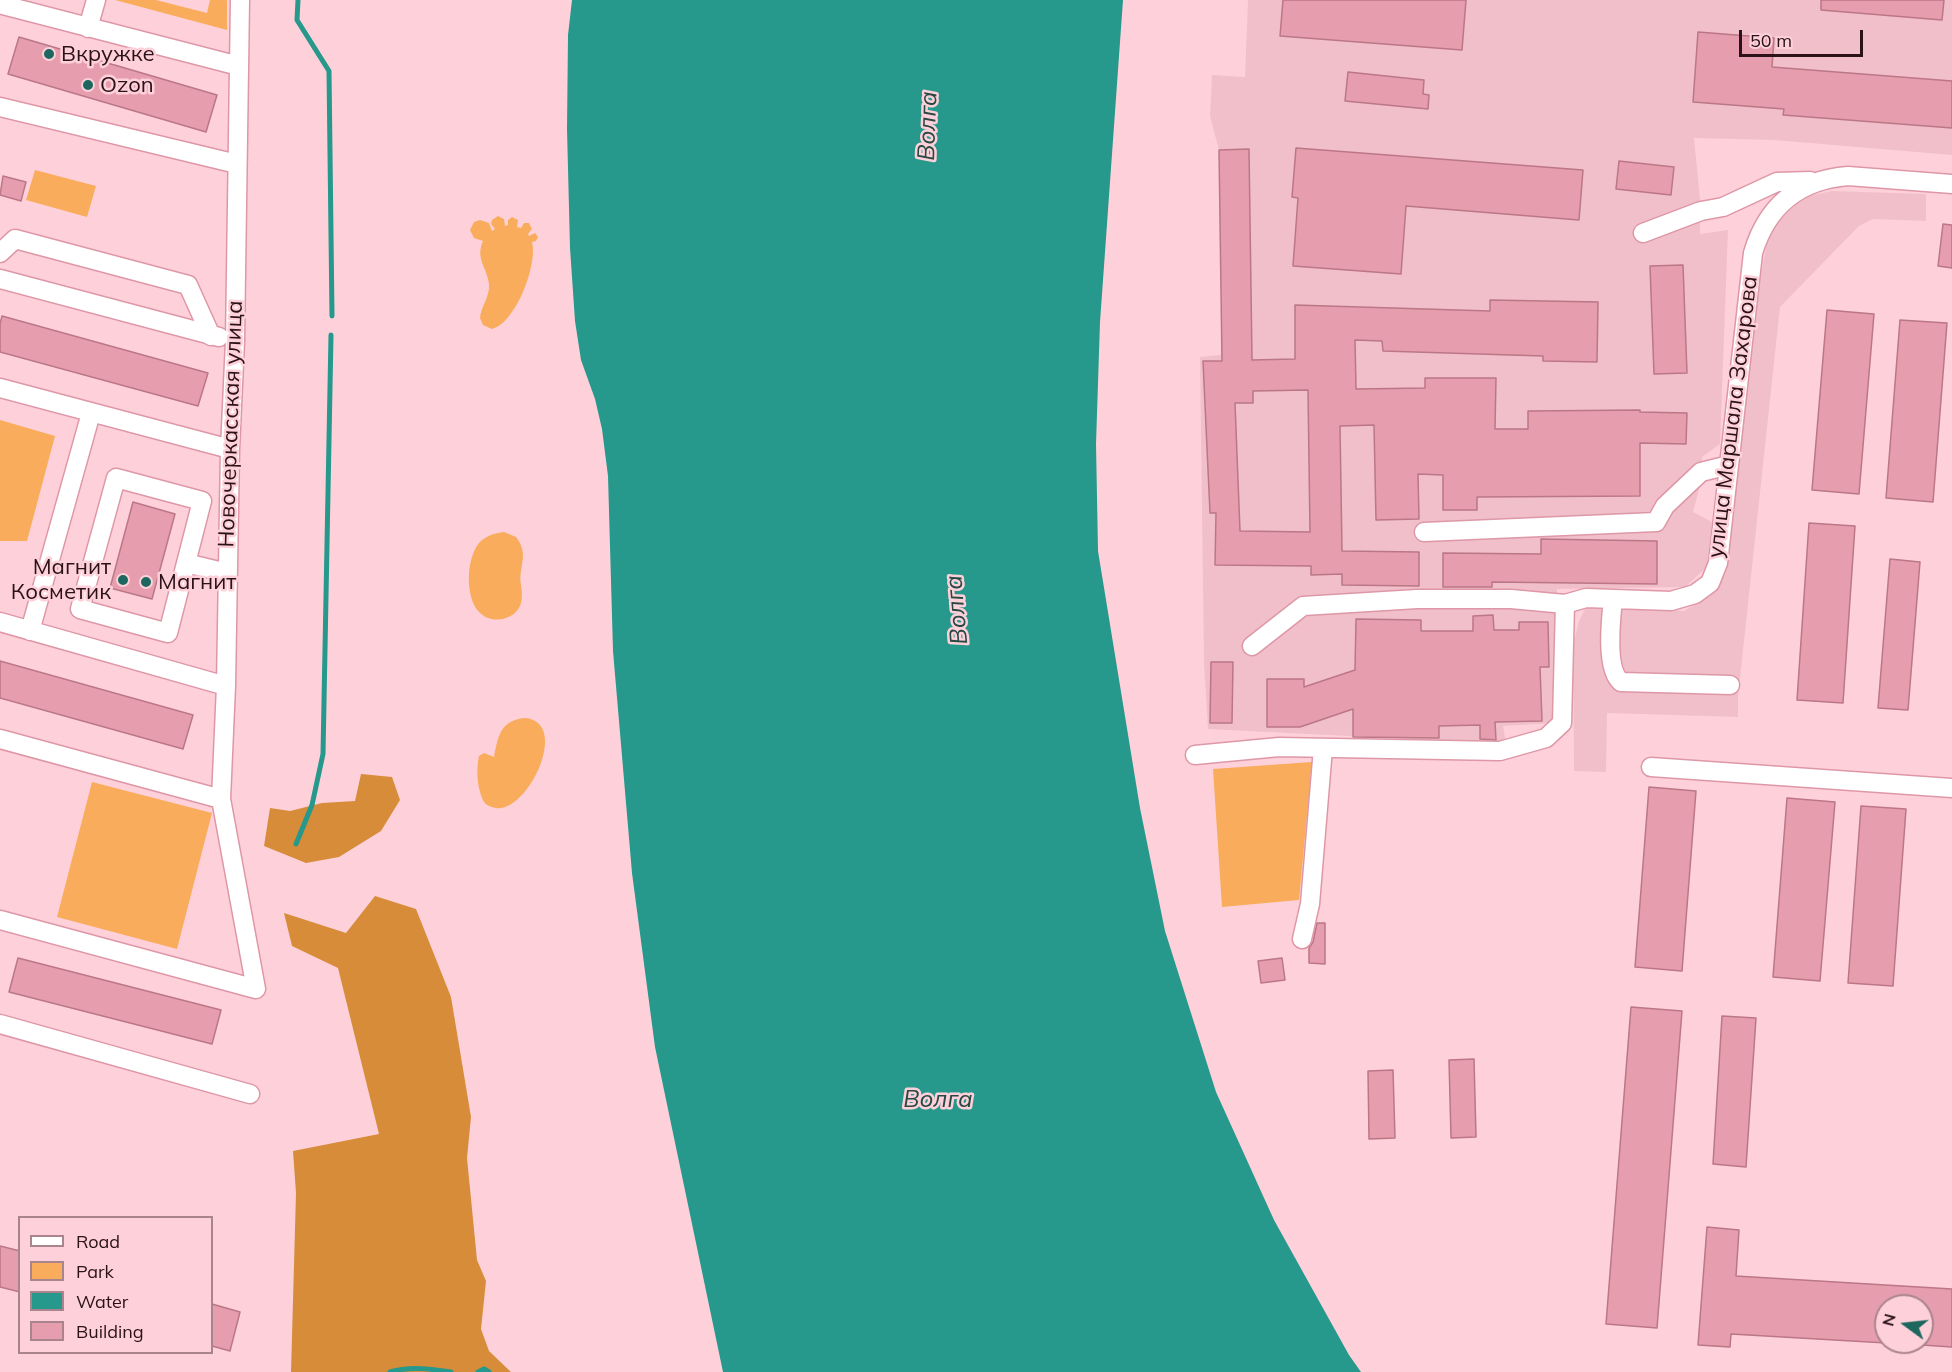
<!DOCTYPE html>
<meta charset="utf-8">
<style>
body{margin:0}
#map{position:relative;width:1952px;height:1372px;overflow:hidden;background:#fed1da;font-family:Mulish,sans-serif}
canvas{display:block}
.legend{position:absolute;left:18px;top:1216px;width:195px;height:138px;box-sizing:border-box;background:#fed1da;border:2px solid #aa848c;margin:0;padding:8px 10px;list-style:none;font-size:18px;color:#2b1118}
.legend li{display:flex;align-items:center;gap:12px;height:30px}
.legend b{width:30px;border:2px solid #aa848c}
.north{position:absolute;left:1874px;top:1294px;width:60px;height:60px;box-sizing:border-box;background:#fed1da;border:2px solid #aa848c;border-radius:50%;rotate:285deg;font-size:16px;font-weight:700;line-height:24px;text-align:center;color:#2b1118}
.north::after{content:'';display:block;margin:auto;width:21px;height:27px;background:#1d675f;clip-path:polygon(50% 0,100% 100%,50% 72%,0 100%)}
.scale{position:absolute;left:1739px;top:30px;width:124px;height:27px;box-sizing:border-box;border:3px solid #2b1118;border-top:0;padding-left:8px;font-size:18px;line-height:21px;white-space:nowrap;color:#2b1118;-webkit-text-stroke:4px #fed1da;paint-order:stroke}
</style>
<div id="map">
<canvas width="1952" height="1372"></canvas>
<ul class="legend">
<li><b style="height:8px;background:#fff"></b>Road</li>
<li><b style="height:16px;background:#f9ac5c"></b>Park</li>
<li><b style="height:16px;background:#26988c"></b>Water</li>
<li><b style="height:16px;background:#e69eae"></b>Building</li>
</ul>
<div class="north">N</div>
<div class="scale">50 m</div>
</div>
<script>
const ctx = document.querySelector('canvas').getContext('2d');
ctx.lineJoin = 'round';
function fill(path, color) { ctx.fillStyle = color; ctx.fill(path, 'evenodd'); }
function trace(path, color, width, dash) { ctx.strokeStyle = color; ctx.lineWidth = width; ctx.lineCap = dash ? 'butt' : 'round'; ctx.setLineDash(dash || []); ctx.stroke(path); }
function drawText(font, color, halo, rows, align = 'center') {
  ctx.font = font + ' Mulish,sans-serif'; ctx.lineWidth = 5; ctx.setLineDash([]); ctx.textBaseline = 'middle'; ctx.strokeStyle = halo; ctx.fillStyle = color; for (const [text, x, y, turn = 0] of rows) {
    ctx.save(); ctx.translate(x, y); ctx.rotate((+turn || 0) * Math.PI / 180); ctx.textAlign = isNaN(turn) ? turn : align; if (halo) ctx.strokeText(text, 0, 0); ctx.fillText(text, 0, 0); ctx.restore();
  }
}
fill(new Path2D(`
 M1248 0H1952V155L1774 140 1694 138 1700 199V234L1728 230 1720 444 1702 457V478L1693 512 1712 522 1707 567 1685 587 1557 589 1554 723 1503 726 1508 756 1469 742 1208 729 1204 663 1200 357 1229 354 1219 150 1210 116 1212 75 1245 77Z
 M1832 191 1926 194V221L1873 219 1859 226 1780 307 1738 697V717L1607 713 1606 772 1574 771 1573 645 1579 621 1585 609 1603 605 1684 611 1712 594 1723 575 1749 350 1758 288 1767 243 1779 215 1804 197Z`), '#f1bfc9');
fill(new Path2D(`
 M115 0H156L207 13 210 0H227V30Z
 M35 170 96 186 87 217 26 200Z
 M498 216 504 219 505 226 508 225V220L512 217 518 220 517 227 521 228 524 223H529L532 229 528 234 529 236 535 233 538 237 536 241 532 242C538 264 516 323 492 329L483 325 480 318C481 306 490 297 489 284 487 267 475 259 483 241L474 238 470 230 474 222 480 220 489 223 492 231 495 229 491 224 492 220Z
 M0 420 55 436 27 541H0Z
 M504 532 516 537C530 555 518 566 521 585 522 592 523 601 519 608 511 621 490 624 479 612 465 597 466 559 479 543 485 536 495 533 504 532Z
 M525 718C571 722 528 813 496 808 489 807 484 804 482 798 477 785 476 770 479 756L484 753 494 757C498 737 500 720 525 718Z
 M1312 762 1299 900 1222 907 1213 769Z
 M92 782 212 813 177 949 57 917Z`), '#f9ac5c');
fill(new Path2D(`
 M361 774 392 777 400 800 381 831 339 857 306 863 264 846 270 808 290 811 322 803 355 801Z
 M375 896 416 909 451 997 471 1117 467 1158 477 1260 486 1281 481 1329 489 1351 511 1372H291L296 1193 293 1151 379 1134 338 968 292 946 284 913 346 933Z`), '#d78c3a');
fill(new Path2D(`
 M572 0H1123L1100 322 1096 444 1098 551 1140 808 1165 931 1216 1092 1274 1220 1349 1355 1361 1372H723L655 1047 632 873 613 651 608 476 602 429 595 399 581 360 575 321 570 248 567 129 568 35Z`), '#26988c');
trace(new Path2D(`
 M298 0 297 20 329 71 332 316
 M296 844 312 805 323 754 331 335
 M390 1372C410 1366 431 1369 451 1372
 M478 1372 484 1369 489 1372`), '#26988c', 5);
const building = new Path2D(`
 M1283 0H1466L1462 50 1280 36Z
 M1821 0H1944L1942 20 1821 10Z
 M1698 32 1774 38 1772 67 1952 81V128L1783 115 1784 109 1693 102Z
 M19 37 217 95 206 132 8 74Z
 M1348 72 1424 80 1423 94 1429 95 1428 109 1345 101Z
 M1296 148 1583 170 1579 220 1406 206 1401 274 1293 266 1298 198 1292 197Z
 M1249 149 1252 360 1295 359V305L1490 311V300L1598 302 1597 362 1543 361V356L1383 351 1382 341 1355 340 1356 389 1425 388V378H1496L1495 429H1528V411L1640 410V412L1687 413 1686 444 1640 443V496L1477 497V510H1443V475L1418 474 1419 519 1376 520 1374 425 1340 426 1342 551 1419 552V586L1342 585V574L1311 575V566L1215 565 1216 513H1210L1203 361H1222L1219 150ZM1308 390 1310 532 1240 531 1235 403H1253V391Z
 M1619 161 1674 167 1671 195 1616 189Z
 M3 176 26 182 21 201 0 195Z
 M1943 224 1952 225V268L1938 266Z
 M1683 265 1687 373 1654 374 1650 266Z
 M1827 310 1874 314 1859 494 1812 490Z
 M2 316 208 373 198 406 0 352V324Z
 M1900 320 1947 323 1933 502 1886 498Z
 M133 502 175 514 152 599 110 588Z
 M1809 523 1855 526 1843 703 1797 700Z
 M1541 539 1657 541V584L1492 582V587H1443V553L1541 554Z
 M1890 559 1920 562 1908 710 1878 708Z
 M1493 615 1494 630H1519V622H1548L1549 667H1540L1542 721 1495 722 1496 740 1480 739V725L1439 726V738L1353 737V709L1300 727H1267V679H1304V687L1355 670 1356 619 1421 620V631H1473V616Z
 M0 661 193 715 183 749 0 698Z
 M1211 662H1233L1232 723H1210Z
 M1649 787 1696 791 1682 971 1635 967Z
 M1787 798 1835 802 1820 981 1773 977Z
 M1861 806 1906 809 1893 986 1848 983Z
 M1317 923H1325V964L1309 963V948L1313 942Z
 M18 958 221 1010 212 1044 9 992Z
 M1282 958 1285 980 1261 983 1258 961Z
 M1631 1007 1682 1011 1657 1328 1606 1324Z
 M1722 1016 1756 1018 1746 1167 1713 1164Z
 M1474 1059 1476 1137 1451 1138 1449 1060Z
 M1393 1070 1395 1138 1369 1139 1368 1071Z
 M1707 1227 1739 1230 1736 1276 1952 1289V1347L1922 1345V1306H1886V1343L1731 1334 1730 1347 1698 1345Z
 M0 1246 20 1251V1292L0 1287Z
 M212 1304 240 1312 230 1351 212 1346Z`);
fill(building, '#e69eae');
trace(building, '#bb7786', 1.5);
const minor = new Path2D(`
 M3 5 239 66
 M88 28 96 0
 M0 107 237 164
 M1643 233 1701 211 1723 207 1777 182 1810 181
 M0 253 15 239 188 285 211 336
 M0 279 219 337
 M0 388 230 449
 M116 478 202 501 168 633 80 609Z
 M1424 532 1656 522 1665 506 1701 472 1729 465
 M186 563 227 573
 M1613 599C1611 618 1605 669 1621 682L1730 685
 M0 622 226 686
 M30 631 91 413
 M1252 646 1303 606 1417 599H1511L1565 604
 M0 739 221 799
 M1195 755 1279 747 1500 751 1546 738 1562 723 1565 604 1586 598 1671 601 1695 594 1710 583 1718 563 1753 253C1767 206 1798 180 1848 176L1952 184
 M1651 767 1952 788
 M0 920 256 989 221 799 226 686 230 449 235 341 240 0
 M1302 939 1310 904 1323 748
 M0 1024 250 1094`);
trace(minor, '#de97a7', 21);
trace(minor, '#fff', 18);
for (const [x, y, r, color] of [
 [49,54,6,"#1d675f"],
 [88,85,6,"#1d675f"],
 [123,580,6,"#1d675f"],
 [146,582,6,"#1d675f"]
]) { const dot = new Path2D(); dot.arc(x, y, r, 0, 2 * Math.PI); ctx.fillStyle = color; ctx.fill(dot); trace(dot, '#fed1da', 2); }
drawText('22px', '#2b1118', '#fed1da', [
 ["Вкружке",61,54],
 ["Ozon",100,85],
 ["Магнит",111,567,"right"],
 ["Косметик",111,592,"right"],
 ["Магнит",158,582]
], 'left');
drawText('22px', '#2b1118', '#fed1da', [
 ["улица Маршала Захарова",1733,417,-83],
 ["Новочеркасская улица",231,424,-88]
]);
drawText('italic 24px', '#274843', '#fed1da', [
 ["Волга",928,126,-88],
 ["Волга",957,610,-95],
 ["Волга",938,1100]
]);
</script>
